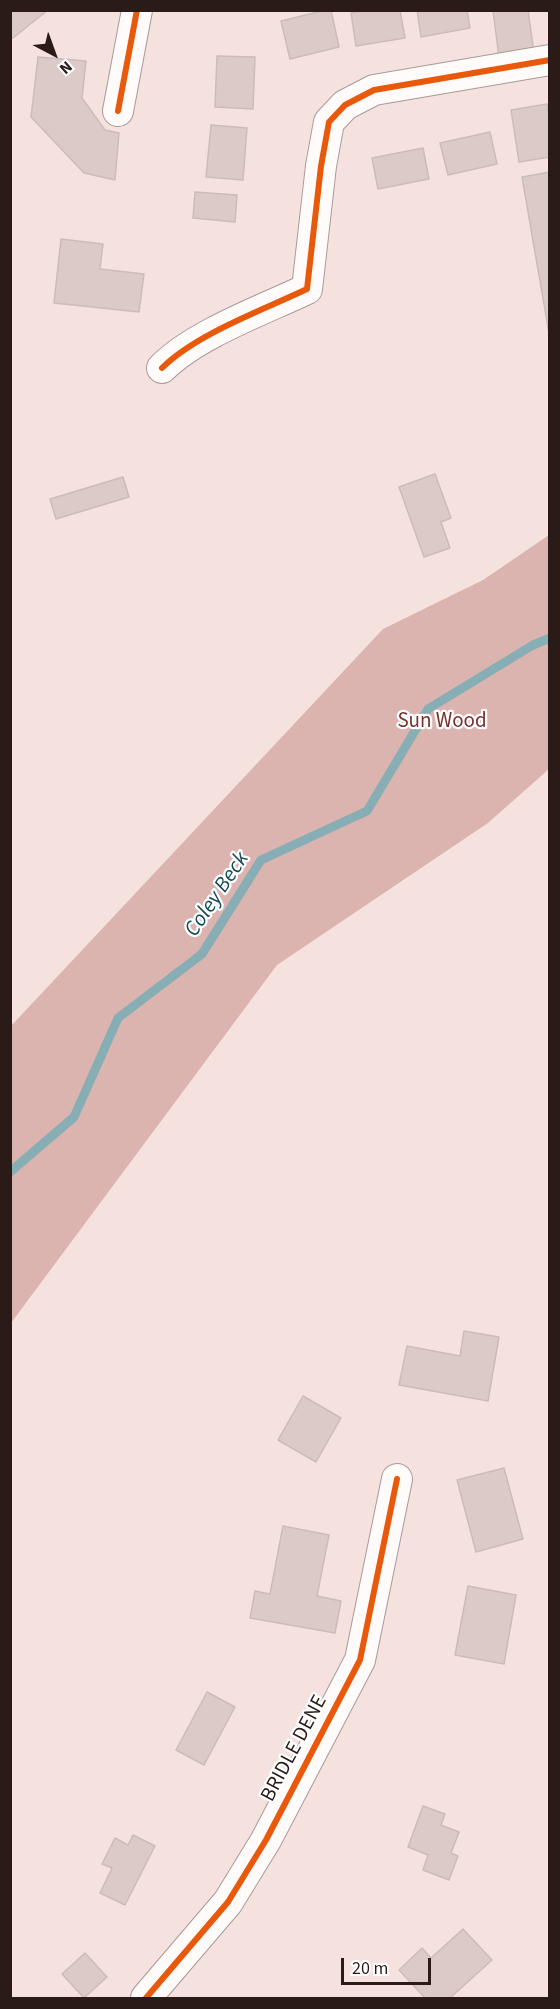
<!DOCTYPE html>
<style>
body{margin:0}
#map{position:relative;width:560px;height:2009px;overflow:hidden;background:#f5e2df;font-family:"Source Sans 3",sans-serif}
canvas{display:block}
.frame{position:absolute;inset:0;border:12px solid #2a1b19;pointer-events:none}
.north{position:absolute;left:24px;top:24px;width:60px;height:60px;-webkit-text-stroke:4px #fff;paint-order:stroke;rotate:139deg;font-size:16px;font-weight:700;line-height:24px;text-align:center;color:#2a1b19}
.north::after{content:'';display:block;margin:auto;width:21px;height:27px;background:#2a1b19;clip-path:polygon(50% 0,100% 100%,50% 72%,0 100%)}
.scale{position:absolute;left:341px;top:1958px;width:90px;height:27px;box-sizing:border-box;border:3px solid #2a1b19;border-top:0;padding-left:8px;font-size:18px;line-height:21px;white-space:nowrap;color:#2a1b19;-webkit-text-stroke:4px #fff;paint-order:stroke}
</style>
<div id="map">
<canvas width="560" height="2009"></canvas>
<div class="frame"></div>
<div class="north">N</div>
<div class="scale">20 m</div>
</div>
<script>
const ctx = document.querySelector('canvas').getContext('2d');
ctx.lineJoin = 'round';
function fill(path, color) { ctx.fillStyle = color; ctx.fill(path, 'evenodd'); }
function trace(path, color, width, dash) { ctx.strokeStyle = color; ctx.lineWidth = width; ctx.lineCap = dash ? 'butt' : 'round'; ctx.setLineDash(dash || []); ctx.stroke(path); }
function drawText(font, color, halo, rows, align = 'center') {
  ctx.font = font + ' "Source Sans 3",sans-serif'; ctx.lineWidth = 4.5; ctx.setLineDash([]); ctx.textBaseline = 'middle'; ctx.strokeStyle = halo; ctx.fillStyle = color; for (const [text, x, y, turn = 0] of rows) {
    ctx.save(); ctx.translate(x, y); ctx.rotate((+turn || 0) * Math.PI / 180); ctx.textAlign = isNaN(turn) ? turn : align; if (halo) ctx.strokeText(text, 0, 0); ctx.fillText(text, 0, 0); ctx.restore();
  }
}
fill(new Path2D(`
 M549 535V769L488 823 277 965 11 1323V1026L383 629 483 580Z`), '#dbb4b0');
trace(new Path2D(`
 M10 1172 74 1117 118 1018 202 954 261 860 367 811 428 709 533 645 550 638`), '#87aeb4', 9);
const building = new Path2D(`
 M10 10H48L13 38H10Z
 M326 10H331L339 47 290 59 281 21Z
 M366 10H400L405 38 356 46 351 13Z
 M417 10H467L470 28 421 37Z
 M493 10H528L534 53 499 58Z
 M217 56 255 57 253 109 215 107Z
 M38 57 86 61 82 98 105 130 119 133 115 180 84 173 31 117Z
 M547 104 550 122V157L519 162 511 110Z
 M211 125 247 128 243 180 206 177Z
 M490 132 497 164 448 175 440 143Z
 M423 148 429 179 378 189 372 158Z
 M550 172V339L522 177Z
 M195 192 237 195 235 222 193 218Z
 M61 239 103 244 100 269 144 274 139 312 54 303Z
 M435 474 451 518 441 522 450 548 424 557 399 487Z
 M123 477 129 497 56 519 50 499Z
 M464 1331 499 1337 488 1401 399 1385 407 1346 460 1356Z
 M303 1396 341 1418 316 1462 278 1440Z
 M504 1468 523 1539 476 1552 457 1480Z
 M283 1526 329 1535 317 1596 341 1601 335 1633 250 1618 255 1591 270 1594Z
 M468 1586 516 1595 504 1664 455 1655Z
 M207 1692 235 1707 204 1765 176 1750Z
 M423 1806 445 1814 441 1825 459 1832 451 1853 458 1856 449 1880 423 1870 428 1855 408 1847Z
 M133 1835 155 1846 125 1905 100 1893 112 1868 102 1864 115 1838 128 1845Z
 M463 1929 492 1960 450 1998H425L399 1970 422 1948 431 1958Z
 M85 1953 107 1977 84 1998 62 1974Z`);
fill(building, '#dbcac8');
trace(building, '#ccbcb9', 1.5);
const street = new Path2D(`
 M118 111 137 10
 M162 368C196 334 263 310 307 289L321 166 329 122 345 105 374 90 550 60
 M146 1998 228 1902 266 1840 360 1660 397 1479`);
trace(street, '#a99a98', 32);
trace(street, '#fefbfa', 30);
trace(new Path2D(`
 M118 111 137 10
 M162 368C196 334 263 310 307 289L321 166 329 122 345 105 374 90 550 60
 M146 1998 228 1902 266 1840 360 1660 397 1479`), '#e8590c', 6);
drawText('21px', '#77332f', '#fff', [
 ["Sun Wood",442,722]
]);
drawText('21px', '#2a1b19', '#fff', [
 ["BRIDLE DENE",295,1749,-62]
]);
drawText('italic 22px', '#134b54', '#fff', [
 ["Coley Beck",218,895,-56]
]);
</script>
